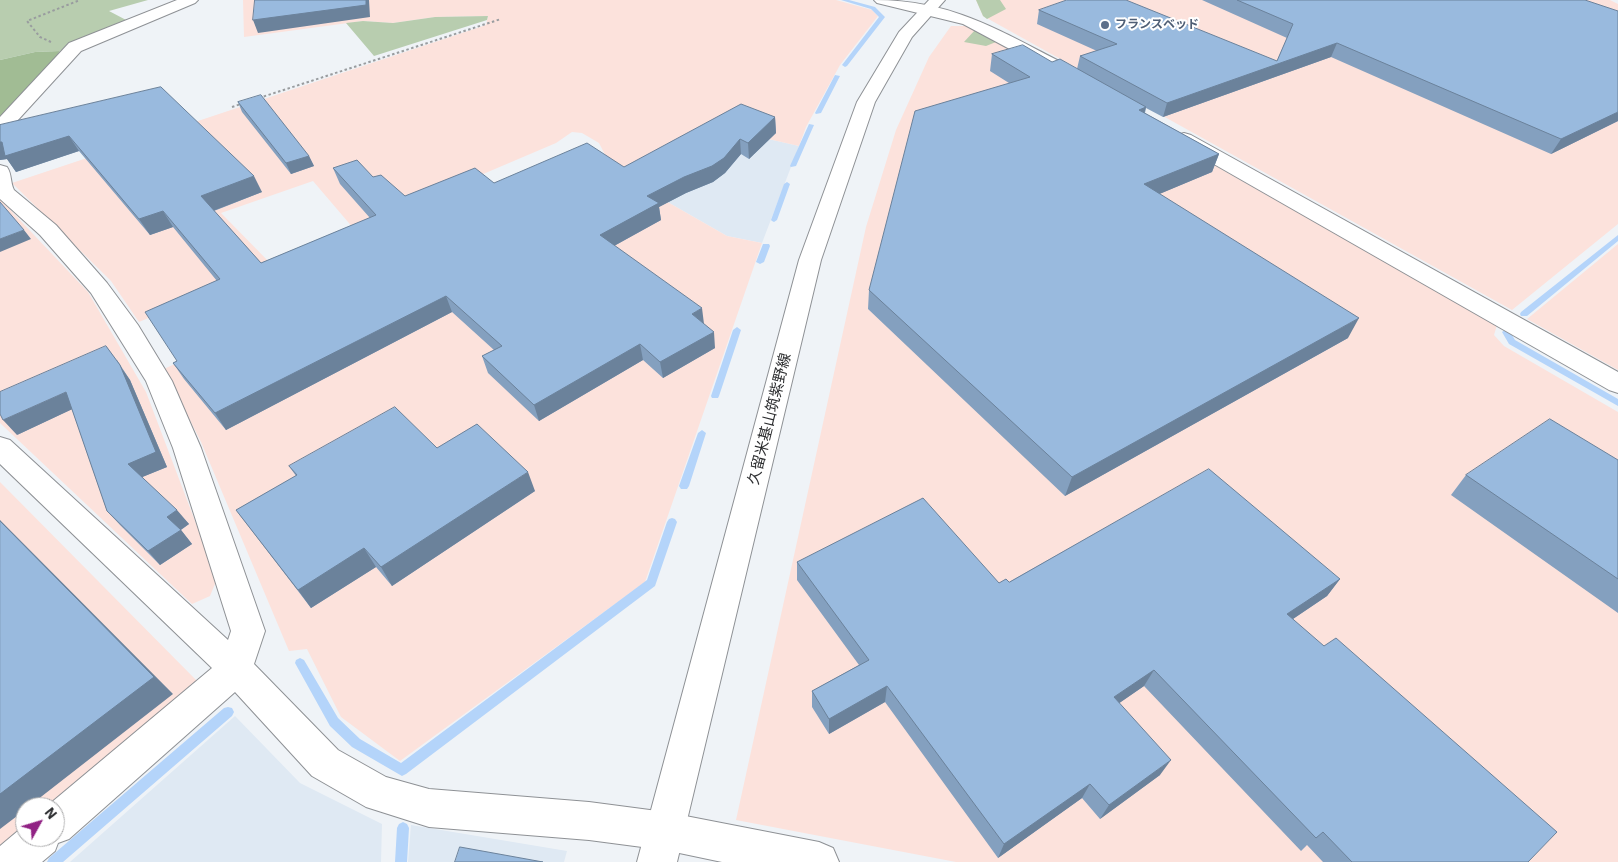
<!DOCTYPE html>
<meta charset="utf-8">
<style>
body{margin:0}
#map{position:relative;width:1618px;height:862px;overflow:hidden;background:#eff3f7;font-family:"IBM Plex Sans",sans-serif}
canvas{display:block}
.north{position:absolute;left:15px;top:797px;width:50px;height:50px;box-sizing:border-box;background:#fff;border:1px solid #ababac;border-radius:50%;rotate:51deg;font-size:14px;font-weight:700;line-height:20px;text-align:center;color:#2d2e30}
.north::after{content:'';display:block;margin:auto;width:18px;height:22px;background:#912284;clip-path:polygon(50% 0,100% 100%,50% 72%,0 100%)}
</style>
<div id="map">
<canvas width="1618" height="862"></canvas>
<div class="north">N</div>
</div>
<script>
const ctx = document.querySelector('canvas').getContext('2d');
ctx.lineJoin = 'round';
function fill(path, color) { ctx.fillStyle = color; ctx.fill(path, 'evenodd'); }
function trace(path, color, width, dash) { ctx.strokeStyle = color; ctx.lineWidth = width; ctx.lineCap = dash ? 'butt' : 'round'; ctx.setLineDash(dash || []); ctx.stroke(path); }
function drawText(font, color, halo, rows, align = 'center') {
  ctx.font = font + ' "IBM Plex Sans","Noto Sans JP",sans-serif'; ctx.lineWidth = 4; ctx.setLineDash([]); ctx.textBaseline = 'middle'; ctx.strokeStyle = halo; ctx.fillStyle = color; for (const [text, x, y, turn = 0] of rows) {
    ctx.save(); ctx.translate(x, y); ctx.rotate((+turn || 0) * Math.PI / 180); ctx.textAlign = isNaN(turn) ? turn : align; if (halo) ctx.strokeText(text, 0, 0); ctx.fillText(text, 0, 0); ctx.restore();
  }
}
fill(new Path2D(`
 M751 135 799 146 762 243 727 236 629 180Z
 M235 716 300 783 382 824 381 862H70Z
 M411 825 567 851 564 862H408Z`), '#dfe9f3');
fill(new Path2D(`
 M243 0H836L872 10 878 16 840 65 806 127 799 146 751 135 629 180 727 236 762 243 645 582 400 761 341 717 307 649 289 651 201 442 164 369 429 244 614 172 599 143 582 133 572 132 556 143 354 229 313 181 221 213 272 265 139 322 111 281 12 183 486 25 488 16 435 17 393 23 363 21 244 37Z
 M976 0H1610L1618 4V224L1512 310 983 16Z
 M951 26H967L975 30 1497 325 1494 335 1504 346 1618 412V862H956L736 820 866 227 896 130 929 57Z
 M0 199 88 292 146 392 217 579 210 596 192 604 0 423Z
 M1618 244V370L1527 319Z
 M0 482 199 683 51 807H25V829L0 849Z`), '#fce2dc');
fill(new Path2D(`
 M0 0H148L109 11 128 21 60 51 35 52 0 60Z
 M976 0H1000L1006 9 987 19 983 16Z
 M488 16 487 20 374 56 346 23 363 21 393 23 435 17Z
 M975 30 996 42 986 46 964 42Z`), '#b8cdaf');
fill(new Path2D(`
 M60 51 38 82 0 118V60L35 52Z`), '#a1bc94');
fill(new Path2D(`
 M841 0H849L875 7 885 17 847 66 845 67 842 65 879 17 871 9Z
 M835 75 840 76 821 113 816 114 815 113Z
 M809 124 814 125 796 166 791 167 790 166Z
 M787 182 790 184 777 220 774 222 772 221 771 220 784 184Z
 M1618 235V241L1527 316H1521L1520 314 1521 312Z
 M763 244H769L770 246 764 262 760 264 756 262Z
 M737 327 741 330 719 396 718 398H712L711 396 733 330Z
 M1506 329 1509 330 1515 340 1618 399V406L1509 344 1502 332Z
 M702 430 706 433 689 486 687 489H681L679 486 698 433Z
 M672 518 675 519 677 522 655 586 406 774 402 776 352 747 330 726 295 663 296 660 300 658 304 660 338 718 360 739 401 763 647 580 667 522 669 519Z
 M228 707 232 708 234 712 232 716 63 862H47L49 858 224 708Z
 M403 822 407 824 409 828 407 862H395L397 828 399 824Z`), '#b4d4fa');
const minor = new Path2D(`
 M177 0H198L195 3 81 51 7 132 0 134V117L69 43Z
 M874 0C950 0 995 28 1059 61L1062 65 1059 69H1047L963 24 877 3Z
 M1184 133 1191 135 1618 372V393L1609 390 1177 143 1174 139 1177 135Z
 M0 165 7 167C12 174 10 182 14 190L56 225 107 283 138 325 172 381 201 448 265 631 254 664 338 750 386 777 429 789 589 802 665 812 819 842 833 848 839 862H722L665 850 589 840 429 827 366 807 312 776 235 692 69 839 58 843 55 851 42 862H0V846L25 825V837H55V807H46L212 668 0 464V437L10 440 228 640 231 631 173 448 146 381 91 293 40 235 0 199Z`);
const major = new Path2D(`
 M929 0H945L912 37 875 102 821 260 677 862H637L799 260 857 102 899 32Z`);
trace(minor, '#8e9195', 2);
trace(major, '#8e9195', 2);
trace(new Path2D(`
 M51 42 40 37 27 21 80 0
 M259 98 501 19
 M232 107 241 104`), '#999c9f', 2, [2.5, 2.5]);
fill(minor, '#fff');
fill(major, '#fff');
fill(new Path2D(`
 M1202 0H1585L1618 121 1551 154 1331 57 1163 117 1146 108 1145 113 1219 154 1212 172 1159 194 1348 338 1065 496 868 309 869 290 1009 83 990 71 992 54 1052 62 1077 69 1080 56 1097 51 1037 24 1039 10 1277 61 1287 38Z
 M161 87 262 192 214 211 261 263 370 218 340 184 333 168 373 177 405 196 494 183 624 167 775 117 776 133 749 159 741 154 725 173 713 182 686 193 659 207 661 220 614 246 703 323 715 348 663 378 643 360 539 421 488 373 482 356 494 350 452 312 226 430 184 379 173 363 177 361 217 281 173 227 150 235 79 151 16 172 7 159 0 160V125Z
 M238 102 309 156 314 166 291 174 242 112Z
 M117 360 130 380 167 467 142 477 189 524 181 530 192 544 160 565 120 525 107 511 72 409 17 435Z
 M437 448 535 491 392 586 376 567 311 608 236 510 296 476 289 466Z
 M1618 460V613L1451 495 1466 475Z
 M797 562 999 583 1009 582 1340 579 1327 596 1293 619 1528 862H1323L1307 845 1301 851 1144 686 1119 703 1160 775 1100 819 1082 798 998 858 885 702 829 734 812 707V691L859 665 797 580Z`), '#84a0bf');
fill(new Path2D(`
 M366 0H369L370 17 258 33 253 20Z
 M1337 43 1331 57 1163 117 1167 103Z
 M1146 107 1141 125 1139 110Z
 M1618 112V121L1551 154 1561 139Z
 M775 117 776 133 749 159 748 143Z
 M69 136 79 151 16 172 7 159 0 160V142Z
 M740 139 741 154 725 173 713 182 686 193 659 207 661 220 603 252 600 235 647 196 684 177Z
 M1219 154 1212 172 1138 203 1144 184Z
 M309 156 314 166 291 174 286 163Z
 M254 176 262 192 210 212 201 196Z
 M163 211 173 227 150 235 139 219Z
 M24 230 31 239 0 252V239Z
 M446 296 452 312 226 430 215 413Z
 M702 308 704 324 692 314Z
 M1359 318 1348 338 1065 496 1072 477Z
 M714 332 715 348 663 378 660 362Z
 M640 344 643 360 539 421 534 405Z
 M106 346 130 380 167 467 140 478 128 464Z
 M66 392 79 406 17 435 3 420Z
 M528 472 535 491 392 586 381 567Z
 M177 510 189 524 179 531 167 517Z
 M0 520 173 694 28 807H25V810L0 829Z
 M181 530 192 544 160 565 148 551Z
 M364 548 376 567 311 608 298 590Z
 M1340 579 1327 596 1275 631 1287 614Z
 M1154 670 1144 686 1105 713 1114 697Z
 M887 686 885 702 829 734V719Z
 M1171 760 1160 775 1100 819 1109 805Z
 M1090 784 1082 798 998 858 1004 844Z`), '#6b829b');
const building = new Path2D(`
 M255 0H366V5L253 20Z
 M1067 0H1126L1277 61 1293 24 1237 0H1585L1618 11V112L1561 139 1337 43 1167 103 1080 56 1117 44 1039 10Z
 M1023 45 1052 62 1060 59 1146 107 1139 110 1219 154 1144 184 1359 318 1072 477 869 290 915 111 1030 77 992 54Z
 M161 87 254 176 201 196 261 263 376 215 333 168 357 160 373 177 381 175 405 196 475 168 494 183 587 143 624 167 741 104 775 117 748 143 740 139 724 158 712 166 684 177 647 196 659 203 600 235 702 308 692 314 714 332 660 362 640 344 534 405 482 356 502 346 446 296 215 413 173 363 177 361 145 312 220 279 163 211 139 219 69 136 5 156 2 142H0V125Z
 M261 95 309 156 286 163 238 102Z
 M0 202 24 230 0 239Z
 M106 346 120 365 156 452 128 464 177 510 167 517 181 530 148 551 107 511 66 392 3 420 0 414V392Z
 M395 407 437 448 477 424 528 472 381 567 364 548 298 590 236 510 297 475 289 466Z
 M1550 419 1618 460V579L1466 475Z
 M1209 469 1340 579 1287 614 1324 646 1336 638 1557 832 1528 862H1352L1323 832 1316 838 1154 670 1114 697 1171 760 1109 805 1090 784 1004 844 887 686 829 719 812 691 869 660 797 562 923 498 999 583 1006 579 1009 582Z
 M0 521 154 677 0 794Z
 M460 847 543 862H455Z`);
fill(building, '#99bade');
trace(building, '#6b829b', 1);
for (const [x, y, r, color] of [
 [1105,25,5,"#5c6f8a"]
]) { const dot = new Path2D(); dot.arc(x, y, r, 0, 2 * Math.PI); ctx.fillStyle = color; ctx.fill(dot); trace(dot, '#fff', 2); }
drawText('bold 12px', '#4e5e75', '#fff', [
 ["フランスベッド",1115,25]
], 'left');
drawText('15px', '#2d2e30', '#fff', [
 ["久留米基山筑紫野線",770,419,-76]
]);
</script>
